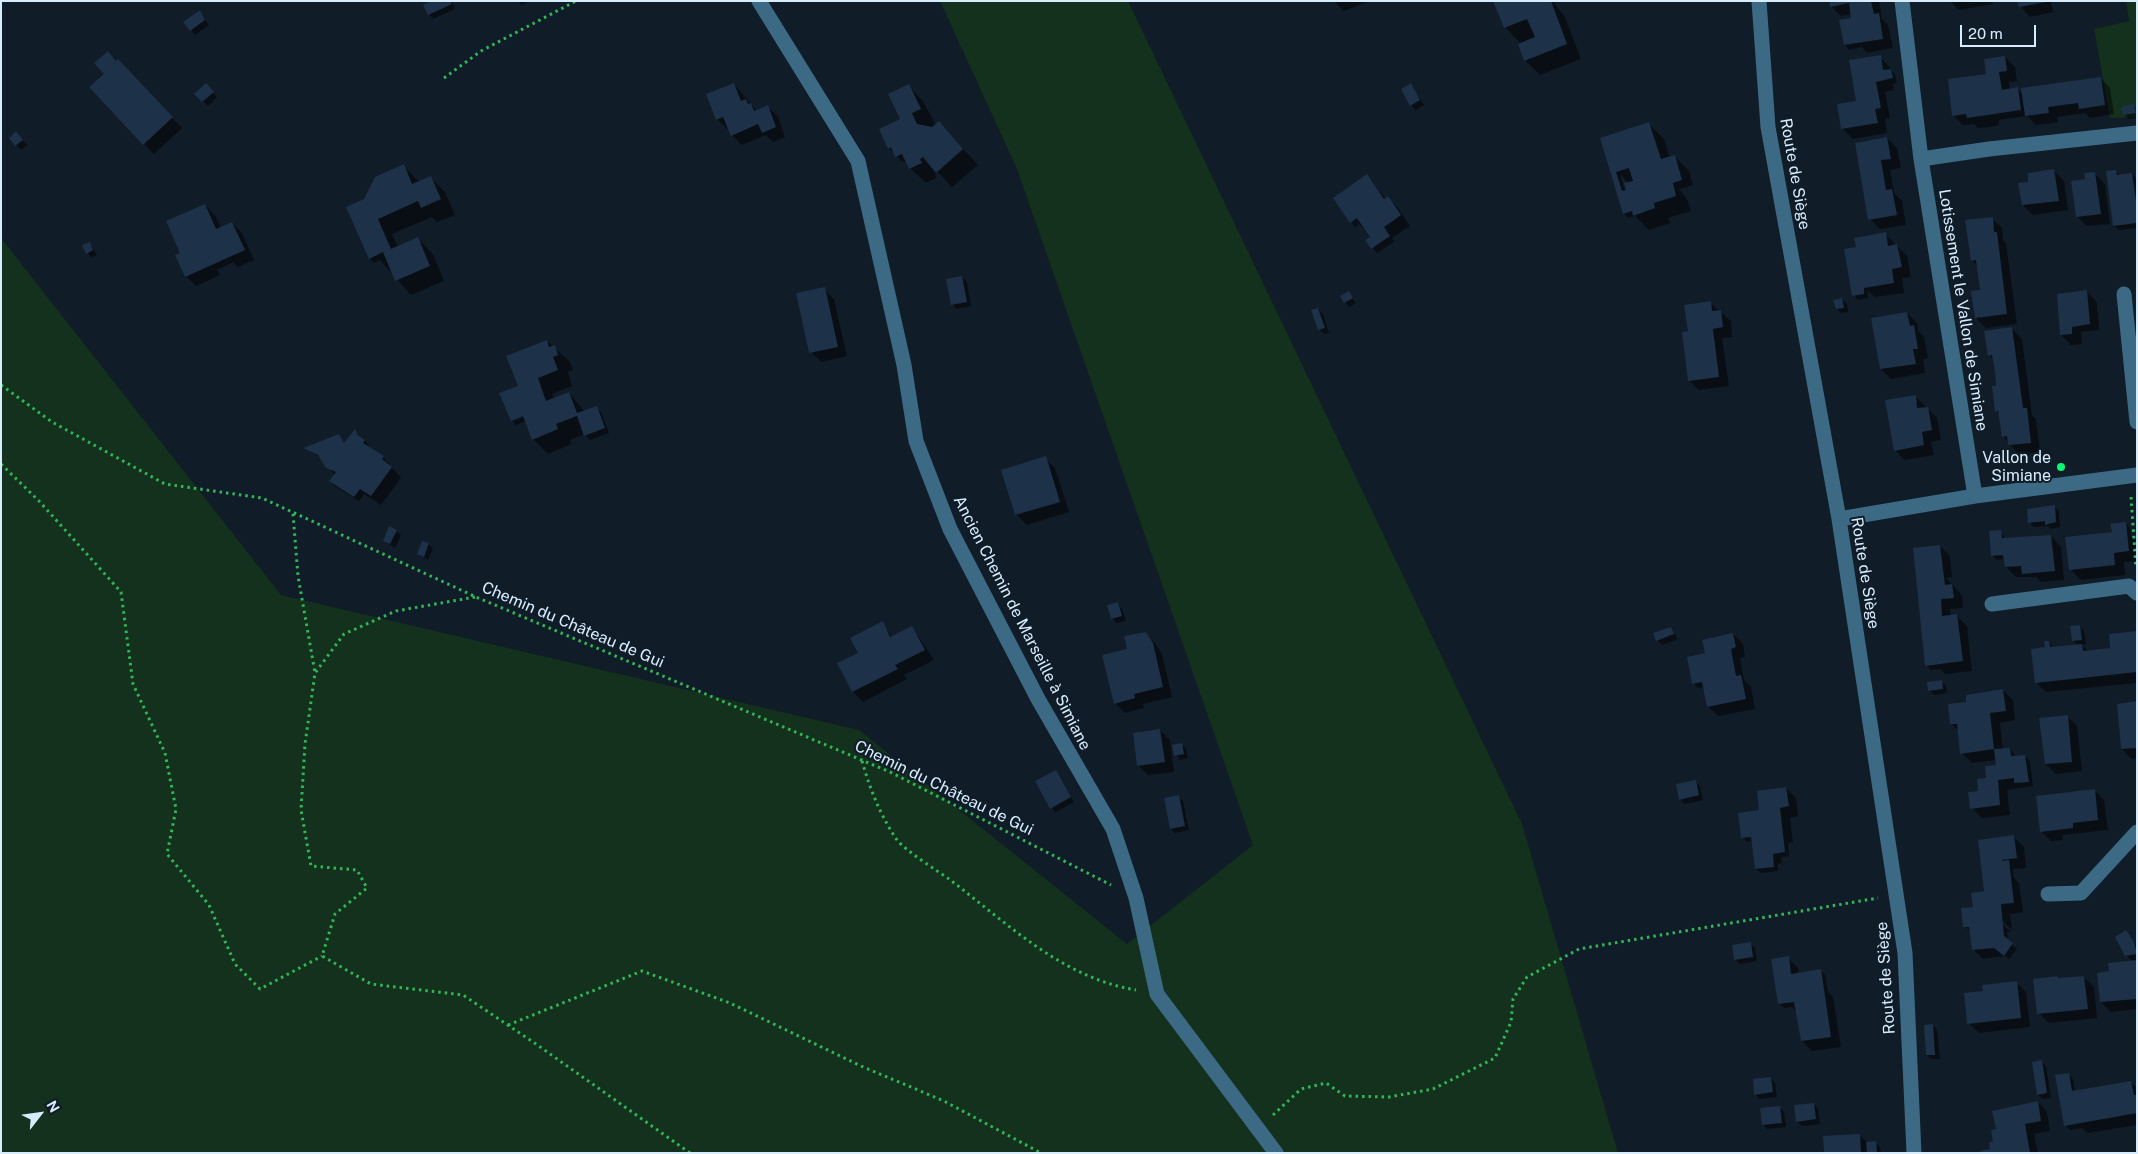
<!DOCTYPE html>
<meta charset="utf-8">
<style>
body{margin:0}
#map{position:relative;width:2138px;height:1154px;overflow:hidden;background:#101c27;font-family:"Public Sans",sans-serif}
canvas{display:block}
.frame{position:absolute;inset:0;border:2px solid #d7edfe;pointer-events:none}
.north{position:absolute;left:15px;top:1089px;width:50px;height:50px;-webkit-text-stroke:4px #101c27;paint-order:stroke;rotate:60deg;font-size:14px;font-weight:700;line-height:20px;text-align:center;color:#d7edfe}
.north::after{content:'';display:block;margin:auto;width:18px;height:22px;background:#d7edfe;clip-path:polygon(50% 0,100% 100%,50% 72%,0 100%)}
.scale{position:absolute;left:1960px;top:25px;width:76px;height:22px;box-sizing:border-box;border:2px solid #d7edfe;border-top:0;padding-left:6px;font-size:15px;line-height:18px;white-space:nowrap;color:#d7edfe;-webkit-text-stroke:4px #101c27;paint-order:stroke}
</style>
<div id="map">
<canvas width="2138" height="1154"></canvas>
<div class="frame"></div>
<div class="north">N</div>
<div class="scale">20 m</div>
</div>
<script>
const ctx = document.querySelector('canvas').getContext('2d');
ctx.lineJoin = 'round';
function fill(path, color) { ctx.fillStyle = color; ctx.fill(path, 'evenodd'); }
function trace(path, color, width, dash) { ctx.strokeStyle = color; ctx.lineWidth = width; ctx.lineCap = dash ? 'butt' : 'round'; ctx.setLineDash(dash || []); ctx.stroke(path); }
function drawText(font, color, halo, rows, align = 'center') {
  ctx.font = font + ' "Public Sans",sans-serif'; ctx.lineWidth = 4; ctx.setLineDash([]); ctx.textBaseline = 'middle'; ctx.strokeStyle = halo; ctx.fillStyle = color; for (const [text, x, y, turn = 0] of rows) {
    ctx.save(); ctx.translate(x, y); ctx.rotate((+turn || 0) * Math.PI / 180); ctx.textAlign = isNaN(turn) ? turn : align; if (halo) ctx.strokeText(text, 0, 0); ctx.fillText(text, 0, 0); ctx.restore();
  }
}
fill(new Path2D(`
 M940 1H1128L1522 824 1618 1153H1V238L281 595 859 730 1127 944 1253 845 1017 169Z
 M2126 1H2137V117L2110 118 2094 29 2129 21Z`), '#13311c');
fill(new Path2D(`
 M434 1H452L455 9 433 19 429 14Z
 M518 1H530L522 5Z
 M1334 1H1367V2L1344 11Z
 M1494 1H1559L1554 3 1565 17 1581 59 1540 75 1525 60 1521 44 1505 27Z
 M1830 1H1879L1882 19 1888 25 1893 48 1867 53 1862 47 1849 50 1845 45 1852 14 1841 16 1831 6Z
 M1950 1H1993V4L1959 10Z
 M2019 1H2051L2053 12 2030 17 2020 6Z
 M200 12 209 25 195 35 191 30Z
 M108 52 182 128 154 154 144 144Z
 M1880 57 1890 67 1891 70 1895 75 1897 83 1893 84 1894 90 1885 92 1890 118 1885 119 1887 133 1853 139 1843 129 1839 105 1857 102Z
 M2005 57 2015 67 2017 81 2009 82 2010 90 2017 89 2023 94 2100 78 2110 88 2114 114 2090 118 2085 113 2057 117 2058 122 2036 125 2027 116 1999 120V125L1990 127 1978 128 1974 124 1963 125 1953 115Z
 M734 84 757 111 768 107 778 117 785 137 773 142 766 135 742 145 732 135 729 128 727 129 717 119Z
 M1411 85 1424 105 1416 110 1411 105Z
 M908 86 923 101 936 125 939 122 978 165 952 187 938 172 935 174 936 178 926 183 910 168 907 162 901 161 889 148 902 120Z
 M210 90 217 97 208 106 196 94Z
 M2134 106 2137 109V118L2128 119 2124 114Z
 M1649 124 1664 139 1670 158 1674 156 1689 171 1693 185 1679 189 1687 199 1691 211 1668 218 1670 223 1649 230 1635 216 1628 218 1624 213 1602 138ZM1620 174 1629 184 1625 191Z
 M20 137 27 145 21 150 10 138Z
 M1887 138 1897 148 1901 168 1890 170 1894 193 1902 201 1906 225 1880 229 1870 219 1857 144Z
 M404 166 419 182 430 177 445 192 455 215 437 222 432 217 392 234 398 247 418 239 433 254 444 281 411 295 380 260 374 263 370 258 366 200Z
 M2054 171 2064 181 2068 210 2033 215 2023 205Z
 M2116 171 2121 176 2132 174 2137 179V228L2119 230 2114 226Z
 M2095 174 2105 184 2110 224 2087 226 2077 216 2087 180Z
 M1367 176 1386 199 1388 198 1398 208 1410 226 1392 238 1394 242 1377 253 1366 241 1372 237 1356 221 1358 226 1355 227 1351 222Z
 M205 205 215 215 221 229 232 223 242 233 254 260 238 267 233 262 217 270 220 275 196 286 186 276 181 254Z
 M1992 218 2002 228 2003 240 2006 243 2017 324 1986 328 1976 318 1981 291 1978 267 1972 260Z
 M1885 234 1907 256 1911 277 1902 278 1904 293 1875 297 1867 290 1868 298 1858 300 1854 295Z
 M90 243 97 255 92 257 87 253Z
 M962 277 967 282 971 306 957 309 952 304Z
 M824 289 834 299 847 356 821 362 811 352Z
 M2087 292 2097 302 2099 330 2081 332 2082 344 2071 345 2061 335Z
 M1348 293 1356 303 1349 307 1345 302Z
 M1842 299 1847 304 1848 312 1841 313 1837 309Z
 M1710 303 1731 321 1732 337 1722 338 1729 386 1699 390 1689 380V332Z
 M1318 309 1323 314 1329 333 1324 334 1319 329Z
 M1907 313 1917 323 1918 331 1924 337 1928 358 1923 359 1925 373 1891 379 1881 369Z
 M2012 329 2022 339 2032 415 2036 419 2040 452 2019 455 2003 436 2000 415 1996 411 1998 387 1994 360 1989 355Z
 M547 341 569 361 573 370 568 372 572 386 552 394 554 399 569 393 585 412 596 407 601 412 609 433 590 440 584 434 570 440 572 444 548 454 533 439 526 421 516 425 513 421 529 415 528 413 512 420 520 387Z
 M1915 396 1937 418 1941 440 1931 442 1934 455 1905 460 1895 450Z
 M355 431 369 445 368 447 383 457 401 478 381 505 364 494 359 501 335 486 330 481 335 475 321 458 306 448 339 435 345 444Z
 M1045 458 1055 468 1069 512 1027 525 1017 515 1003 471Z
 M2054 506 2059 511 2060 527 2051 529 2048 526 2034 527 2030 523Z
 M2126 523 2130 528 2131 537 2136 542 2137 561 2124 562 2125 575 2081 580 2071 570Z
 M396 531 401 535 395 548 385 541Z
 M2000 531 2005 539 2051 536 2061 547 2064 580 2041 582 2036 577H2016L2006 567 2005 559 1997 560 1992 555Z
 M428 544 433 549 428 560 418 553Z
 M1940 546 1950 556 1952 577 1946 578 1962 595 1963 608 1950 609 1951 616H1957L1967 626 1972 671 1945 674 1940 669 1931 670 1926 665Z
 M1117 604 1122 609 1126 621 1117 623 1112 618Z
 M882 623 892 637 912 627 934 660 904 675 907 679 863 702 853 692 839 664 860 653Z
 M2080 626 2084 631 2086 644 2082 645 2089 652 2112 649 2137 632V683L2046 692 2036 682 2049 642 2053 647 2078 645 2073 641Z
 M1671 629 1678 639 1662 645 1657 640Z
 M1145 633 1155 643 1162 654 1172 697 1143 704 1144 708 1125 713 1115 703Z
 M1733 634 1743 644 1745 657 1740 658 1744 680 1751 687 1755 709 1718 716 1708 706 1704 687 1698 688 1693 683Z
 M1941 681 1946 686 1947 693 1934 695 1929 690Z
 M2003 690 2013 700 2015 720 2000 723 2003 750 2010 749 2017 757 2025 756 2030 761 2033 786 2007 790 2010 815 1982 818 1972 808 1979 792 1997 766 1996 760 1972 763 1962 753 1959 728 1956 729 1952 724 1968 703Z
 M2137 703V758L2132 759 2122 749 2119 728 2123 727Z
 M2067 716 2077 726 2082 771 2056 774 2046 764Z
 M1160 730 1170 740 1174 772 1148 775 1138 765Z
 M1182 745 1186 749 1188 758 1180 760 1176 755Z
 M1056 771 1074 802 1056 812 1051 808Z
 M1695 781 1700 786 1703 800 1685 804 1680 799Z
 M1786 788 1796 798 1798 816 1790 818 1793 842 1788 843 1789 856 1781 857 1782 863 1778 864V871L1761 873 1756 869 1753 841 1747 842 1742 837 1760 812Z
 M2094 790 2104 800 2108 830 2062 835 2063 840 2051 841 2041 831Z
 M1178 797 1183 801 1189 830 1175 833 1171 829Z
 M2014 837 2024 847 2026 868 2013 869 2014 878 2019 883 2023 912 2010 914 2012 930 2001 919V923L2011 932H2007L2008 941 2017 949 2009 959 2005 956 1983 959 1973 949 1971 931 1965 927 1974 908 1985 892Z
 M2130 937 2137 946V1009L2111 1012 2101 1002 2112 972 2133 962 2126 955Z
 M1750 943 1755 948 1757 961 1740 964 1735 959Z
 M1788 958 1798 968 1799 974 1820 970 1825 975 1828 992 1833 997 1841 1047 1812 1051 1802 1041 1798 1013 1792 1007 1784 1008 1779 1004Z
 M2084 977 2094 987 2097 1018 2049 1023 2039 1013 2059 979Z
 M2016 982 2026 992 2030 1027 1979 1033 1969 1023 1984 992Z
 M1933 1025 1937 1030 1940 1059H1932L1927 1055Z
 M2041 1062 2046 1066 2051 1098 2043 1099 2038 1095Z
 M2068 1074 2073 1079 2075 1092 2131 1083 2137 1088V1125L2087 1133 2082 1128 2070 1130 2065 1125Z
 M1771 1079 1775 1083 1777 1097 1760 1099 1755 1094Z
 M2038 1102 2047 1112 2050 1131 2034 1134 2038 1153H1992L1997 1130Z
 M1814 1104 1818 1109 1820 1124 1802 1126 1797 1121Z
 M1780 1108 1784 1112 1786 1127 1767 1129 1763 1124Z
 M1859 1135 1868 1143H1875L1880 1147 1881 1153H1821Z`), '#0007');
fill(new Path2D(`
 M431 1H450L452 4 428 15 423 5Z
 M1493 1H1551L1567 44 1524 61 1518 44 1535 37 1527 19 1504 28Z
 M1829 1H1871L1874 14 1879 13 1883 39 1844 45 1839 20 1851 18 1849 3 1830 7Z
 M2017 1H2045L2046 2 2019 7Z
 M200 10 205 20 190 31 183 22Z
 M108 51 116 61 118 59 173 117 143 145 89 87 104 74 94 63Z
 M1881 55 1883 70 1891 69 1893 78 1876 82 1881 108 1875 109 1878 123 1841 129 1837 104 1856 101 1849 60Z
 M2005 56 2007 71 1999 72 2002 90 2018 87 2021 110 1967 118 1966 114 1952 116 1948 79 1986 74 1984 59Z
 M2101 77 2105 105 2079 109 2078 103 2048 107 2049 113 2025 116 2021 88Z
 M206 83 214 92 202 102 194 94Z
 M734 83 741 101 746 99 748 104 751 103 754 111 768 105 776 127 762 133 758 124 731 136 723 117 716 120 706 94Z
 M1411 83 1420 100 1410 106 1401 89Z
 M909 84 921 109 912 113 917 124 932 127 939 121 963 149 936 173 923 157 920 159 922 163 909 169 902 154 895 157 891 147 888 149 879 129 900 119 888 94Z
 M2134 104 2136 113 2123 115 2121 107Z
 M1649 122 1661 159 1675 155 1682 180 1673 183 1676 196 1654 203 1655 208 1633 216 1632 211 1623 214 1600 138ZM1629 168 1633 181 1624 183 1626 190 1622 191 1616 172Z
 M16 131 23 140 15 146 9 138Z
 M1887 137 1891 159 1881 160 1886 190 1892 189 1897 215 1868 220 1855 143Z
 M404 164 412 184 431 176 441 199 421 208 418 201 378 219 391 249 418 237 430 266 395 281 383 252 369 259 346 207 364 199 375 177Z
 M2054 169 2059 201 2022 205 2018 183 2028 182V173Z
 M2116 170 2117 175 2132 173 2137 207V223L2113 226 2106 171Z
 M2095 172 2101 214 2076 217 2071 181 2085 179 2084 173Z
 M1367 174 1384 199 1388 196 1401 215 1384 227 1390 236 1371 249 1365 240 1370 237 1357 218 1350 223 1333 198Z
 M205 204 216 229 232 222 245 250 185 277 175 255 180 253 166 221Z
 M1993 217 1994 232H1997L2007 314 1975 318 1971 291 1980 290 1976 260 1971 261 1965 220Z
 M1886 232 1888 246 1897 244 1902 267 1892 269 1894 283 1864 288V294L1852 296 1844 249 1856 247 1854 238Z
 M90 242 93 250 86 254 82 245Z
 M962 276 967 302 951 305 946 279Z
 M825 287 838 347 809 353 796 293Z
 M2087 290 2090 324 2072 327V334L2060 335 2057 294Z
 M1349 291 1353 298 1344 303 1340 296Z
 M1842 298 1844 308 1836 309 1833 300Z
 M1711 301 1712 311 1721 310 1723 327 1713 329 1719 377 1688 381 1682 332 1688 331 1684 305Z
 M1318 308 1325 328 1318 330 1311 310Z
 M1907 312 1910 326 1914 325 1918 349H1913L1916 364 1880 369 1871 318Z
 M2012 327 2023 408H2027L2031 443 2008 445 2007 436 2002 437 1998 411 1995 412 1992 386H1996L1995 371 1992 355 1988 356 1984 331Z
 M547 340 549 347 555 345 558 355 553 357 558 370 538 378 546 401 569 392 577 413 597 406 605 428 584 436 577 416 556 424 558 429 532 440 523 416 511 421 499 393 518 386 506 356Z
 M1916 395 1917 408 1928 407 1932 430 1922 432 1924 445 1894 451 1885 400Z
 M355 429 358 435 365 440 363 443 384 456 382 459 392 467 371 496 360 489 354 497 329 481 336 472 326 468 318 455 303 448 339 434 344 443Z
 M1046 456 1060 502 1015 515 1001 470Z
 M2055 505 2056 522 2045 525V521L2028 523 2027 509Z
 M2126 522 2129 551 2114 553 2115 565 2069 570 2065 537 2112 532 2110 524Z
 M389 526 397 530 390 544 383 541Z
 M2001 530 2002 538 2051 535 2055 571 2022 574 2021 566 2005 567 2003 555 1991 556 1989 531Z
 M422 541 429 543 424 557 417 554Z
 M1940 545 1945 585 1952 584 1954 598 1941 599 1942 616 1957 614 1963 661 1925 666 1913 548Z
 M1118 602 1122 616 1111 619 1107 605Z
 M883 621 890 637 912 626 925 650 895 665 898 669 852 692 837 663 858 653 850 638Z
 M2080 625 2082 640 2072 641 2070 626Z
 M1671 627 1674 634 1656 641 1653 633Z
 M2137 631V672L2035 683 2031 649 2045 647 2044 641H2049L2050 647 2082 644 2083 651 2110 648 2109 634Z
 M1146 632 1153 643 1163 687 1134 694 1135 698 1114 704 1102 655 1127 649 1124 636Z
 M1733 633 1736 647 1731 649 1736 676 1741 675 1746 699 1707 707 1702 682 1692 684 1687 657 1705 653 1702 640Z
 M1942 680 1943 689 1928 691 1927 682Z
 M2003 689 2006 711 1990 713 1994 749 1960 754 1957 724H1950L1948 704 1966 702V695Z
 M2137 701V748L2121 749 2117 704Z
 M2068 715 2072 762 2045 764 2039 718Z
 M1160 729 1165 762 1137 766 1133 733Z
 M1182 743 1184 754 1174 756 1172 745Z
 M2010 748 2011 756 2025 755 2029 782 2014 783V778L1998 780 2000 805 1970 809 1968 792 1978 791 1977 779 1986 778 1985 766 1996 765 1994 749Z
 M1056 770 1071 797 1050 809 1035 781Z
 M1696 780 1699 795 1679 800 1676 784Z
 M1786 787 1789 806 1780 808 1785 852 1773 854 1774 867 1755 869 1751 837 1741 838 1738 813 1759 810 1757 791Z
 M2095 789 2098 820 2073 823V828L2040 832 2036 796Z
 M1179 795 1185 826 1170 829 1164 798Z
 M2014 835 2017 858 2002 860V861L2009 860 2014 903 2001 904 2004 936 2013 943 2004 956 1994 948 1972 950 1969 927H1963L1961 908 1973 907 1971 893 1984 891 1978 840Z
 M2126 930 2134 942 2137 954 2125 956 2115 937Z
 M1751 942 1753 957 1734 960 1732 945Z
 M1789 956 1791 974 1821 969 1831 1037 1801 1041 1794 1002 1778 1004 1771 959Z
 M2137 960V999L2100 1002 2097 973 2109 971 2108 963Z
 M2057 976 2058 978 2084 976 2088 1009 2037 1014 2033 979Z
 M2017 981 2021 1018 1967 1024 1964 993 1983 991 1982 985Z
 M1933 1024 1935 1055H1926L1924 1025Z
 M2042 1060 2047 1093 2037 1095 2032 1062Z
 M2069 1073 2072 1091 2131 1081 2134 1095H2137V1113L2064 1126 2055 1075Z
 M1771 1077 1773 1092 1754 1095 1753 1079Z
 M2038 1101 2041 1121 2025 1124 2030 1153H1981L1980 1151 1990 1149 1989 1142H1993L1991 1130 1996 1129 1992 1111Z
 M1814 1103 1816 1119 1796 1122 1794 1105Z
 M1780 1106 1782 1123 1762 1125 1760 1108Z
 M1860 1134 1861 1153H1824L1823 1136Z
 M1876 1141 1877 1153H1867L1866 1142Z`), '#1d3148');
trace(new Path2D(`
 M444 78 481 51 576 1
 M1 385 52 422 165 484 262 498 476 597 890 772 1111 885
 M1 464 39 501 121 592 133 684 165 753 176 809 167 854 209 905 235 964 260 989 322 956
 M2131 497 2136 568
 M293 514 298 576 315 673
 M475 597 396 611 344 634 315 673 305 744 301 810 311 866 357 870 367 888 335 914 322 956 371 984 463 995 536 1044 690 1153
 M862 761C870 789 880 815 897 840 906 851 936 870 949 879 1007 923 1062 978 1136 990
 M508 1025 642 971 730 1003 861 1066 944 1101 1041 1153
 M1273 1115 1301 1089 1326 1083 1345 1096 1389 1097 1433 1089 1495 1058 1511 1022 1513 999 1527 977 1579 949 1878 898`), '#32b757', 3, [2.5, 4]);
trace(new Path2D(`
 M759 1 858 161 904 365 916 441 950 529 1038 699 1113 829 1136 898 1157 994 1276 1153
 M1759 1 1768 127 1839 519 1905 953 1914 1153
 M1902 1 1921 159
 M2124 294 2137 422
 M1975 496 1921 159 1989 149 2137 133
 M1839 519 1975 496 2137 475
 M1992 604 2129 586 2137 593
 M2048 894 2081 893 2137 832`), '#3c6a85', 15);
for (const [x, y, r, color] of [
 [2061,467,5,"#07fa72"]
]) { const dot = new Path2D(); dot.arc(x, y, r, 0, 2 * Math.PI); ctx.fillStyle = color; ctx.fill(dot); trace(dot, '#101c27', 2); }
drawText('16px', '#d7edfe', '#101c27', [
 ["Route de Siège",1795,174,80],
 ["Lotissement le Vallon de Simiane",1963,310,81],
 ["Route de Siège",1865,573,81],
 ["Ancien Chemin de Marseille à Simiane",1022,623,63],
 ["Chemin du Château de Gui",573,625,23],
 ["Chemin du Château de Gui",944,788,26],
 ["Route de Siège",1886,978,-94]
]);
drawText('16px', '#d7edfe', '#101c27', [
 ["Vallon de",2051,458],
 ["Simiane",2051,476]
], 'right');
</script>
